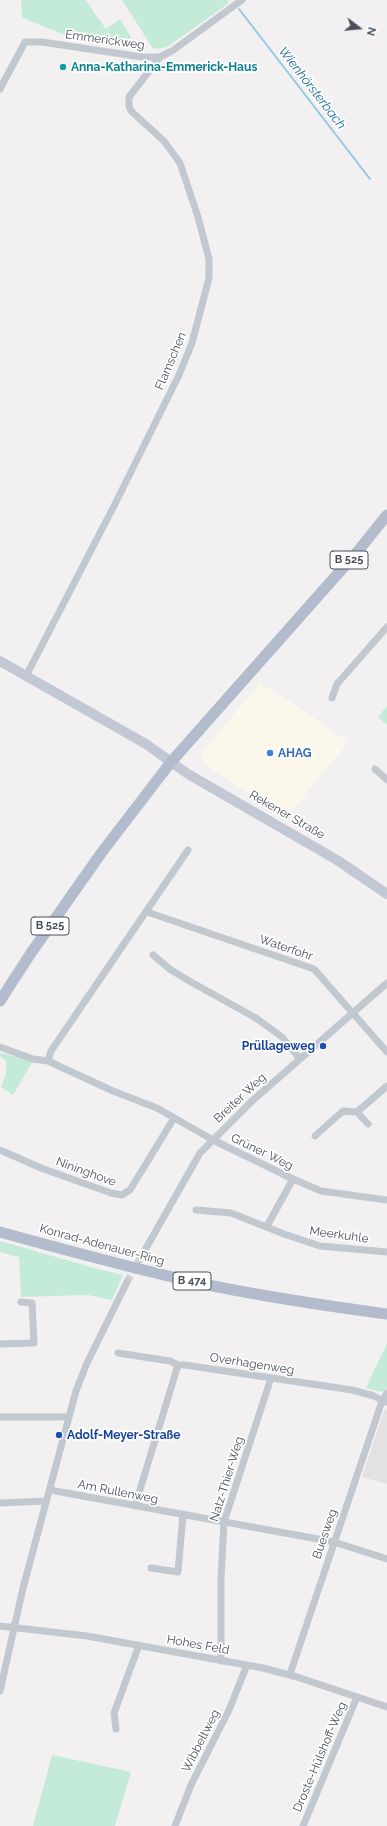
<!DOCTYPE html>
<meta charset="utf-8">
<style>
body{margin:0}
#map{position:relative;width:387px;height:1826px;overflow:hidden;background:#f2f0f0;font-family:Raleway,sans-serif}
canvas{display:block}
.north{position:absolute;left:339px;top:8px;width:40px;height:40px;-webkit-text-stroke:3px #fff;paint-order:stroke;rotate:106deg;font-size:11px;font-weight:700;line-height:16px;text-align:center;color:#49505c}
.north::after{content:'';display:block;margin:auto;width:14px;height:18px;background:#49505c;clip-path:polygon(50% 0,100% 100%,50% 72%,0 100%)}
</style>
<div id="map">
<canvas width="387" height="1826"></canvas>
<div class="north">N</div>
</div>
<script>
const ctx = document.querySelector('canvas').getContext('2d');
ctx.lineJoin = 'round';
function fill(path, color) { ctx.fillStyle = color; ctx.fill(path, 'evenodd'); }
function trace(path, color, width, dash) { ctx.strokeStyle = color; ctx.lineWidth = width; ctx.lineCap = dash ? 'butt' : 'round'; ctx.setLineDash(dash || []); ctx.stroke(path); }
function drawText(font, color, halo, rows, align = 'center') {
  ctx.font = font + ' Raleway,sans-serif'; ctx.lineWidth = 3.5; ctx.setLineDash([]); ctx.textBaseline = 'middle'; ctx.strokeStyle = halo; ctx.fillStyle = color; for (const [text, x, y, turn = 0] of rows) {
    ctx.save(); ctx.translate(x, y); ctx.rotate((+turn || 0) * Math.PI / 180); ctx.textAlign = isNaN(turn) ? turn : align; if (halo) ctx.strokeText(text, 0, 0); ctx.fillText(text, 0, 0); ctx.restore();
  }
}
fill(new Path2D(`
 M260 683 291 702 347 741 345 746 286 818 206 765 201 758 203 751Z`), '#fbf8eb');
fill(new Path2D(`
 M387 1409V1484L362 1477 384 1411Z`), '#e3e1e1');
fill(new Path2D(`
 M21 0H86L95 14 106 29 120 19 131 37 123 47C87 45 55 32 22 17Z
 M122 0H227L229 3 167 47 156 49 152 47Z
 M387 706V725L378 717Z
 M0 1053 33 1061 13 1095 1 1087 6 1073V1061L0 1056Z
 M0 1241 94 1268 123 1275 112 1300 88 1295 21 1297 19 1257 0 1252Z
 M387 1343V1388L382 1392 366 1388Z
 M52 1755 131 1772 115 1826H33Z`), '#c3ebd8');
trace(new Path2D(`
 M239 9 370 179`), '#94c9e4', 2);
trace(new Path2D(`
 M127 1282 141 1257`), '#d0d0d2', 7, [7, 3.5]);
trace(new Path2D(`
 M0 89 25 42H42L142 57H160L172 51 242 0
 M26 676 115 504 179 375 192 343 209 278V259L198 217 180 163 164 141 131 111 129 106V97L160 57
 M332 698 337 684 387 627
 M375 769 387 780
 M147 912 314 969 387 1052
 M153 955 171 970 191 982 256 1018 282 1037 300 1059
 M0 1047 33 1059 48 1061 113 1091 157 1108 213 1140 293 1179 321 1191 387 1200
 M48 1061 51 1051 188 850
 M357 1112 368 1124
 M315 1136 343 1111 357 1112 387 1086
 M0 1150 41 1168 111 1193 122 1195 130 1190 174 1118
 M196 1210 231 1213 284 1234 320 1246 387 1252
 M267 1226 293 1179
 M141 1257 200 1153 252 1101 387 983
 M0 1344 34 1343 32 1303 21 1302
 M118 1353 170 1361 178 1365H185L352 1390 374 1396 385 1402
 M0 1417H68
 M50 1490 334 1542 387 1559
 M0 1503 45 1501
 M135 1506 178 1365
 M151 1568 178 1572 183 1514
 M0 1626 87 1636 263 1668 297 1677 387 1707
 M221 1661V1577L224 1522 271 1378
 M290 1674 382 1401 387 1393
 M0 1691 23 1588 76 1391 87 1363 127 1282
 M116 1729 114 1713 139 1645
 M175 1826 191 1785 229 1710 247 1665
 M303 1826 357 1697`), '#c2c8d0', 7);
trace(new Path2D(`
 M0 661 146 744 188 774 337 860 387 894`), '#c2c9d5', 10);
trace(new Path2D(`
 M0 1001 31 953 102 852 171 762 358 551 387 515
 M0 1232C69 1251 138 1270 208 1285 267 1297 327 1306 387 1314`), '#b2bccc', 11);
for (const [x, y, r, color] of [
 [63,67,4,"#0f9aa8"],
 [270,753,4,"#3f7fe0"],
 [323,1046,4,"#1a4fb4"],
 [59,1435,4,"#1a4fb4"]
]) { const dot = new Path2D(); dot.arc(x, y, r, 0, 2 * Math.PI); ctx.fillStyle = color; ctx.fill(dot); trace(dot, '#fff', 1.5); }
for (const [x, y, w] of [
 [349,560,38],
 [50,926,38],
 [192,1281,38]
]) { const box = new Path2D(); box.roundRect(x - w / 2, y - 9, w, 18, 3); ctx.fillStyle = '#fff'; ctx.fill(box); trace(box, '#49505c', 1); }
drawText('bold 11px', '#49505c', null, [
 ["B 525",349,560],
 ["B 525",50,926],
 ["B 474",192,1281]
]);
drawText('12px', '#49505c', '#fff', [
 ["Emmerickweg",105,40,8],
 ["Flamschen",171,361,-67],
 ["Rekener Straße",287,815,30],
 ["Waterfohr",286,948,19],
 ["Breiter Weg",240,1098,-43],
 ["Grüner Weg",262,1152,26],
 ["Nininghove",86,1172,20],
 ["Meerkuhle",339,1235,8],
 ["Konrad-Adenauer-Ring",102,1245,15],
 ["Overhagenweg",252,1364,9],
 ["Natz-Thier-Weg",227,1479,-73],
 ["Am Rullenweg",118,1492,11],
 ["Buesweg",325,1534,-71],
 ["Hohes Feld",198,1645,10],
 ["Wibbeltweg",201,1741,-63],
 ["Droste-Hülshoff-Weg",320,1757,-67]
]);
drawText('bold 12px', '#0d838f', '#fff', [
 ["Anna-Katharina-Emmerick-Haus",71,67]
], 'left');
drawText('bold 12px', '#366cbe', '#fff', [
 ["AHAG",278,753]
], 'left');
drawText('bold 12px', '#164399', '#fff', [
 ["Prüllageweg",315,1046],
 ["Adolf-Meyer-Straße",67,1435,"left"]
], 'right');
drawText('italic 13px', '#1a719e', '#fff', [
 ["Wienhörsterbach",312,88,52]
]);
</script>
